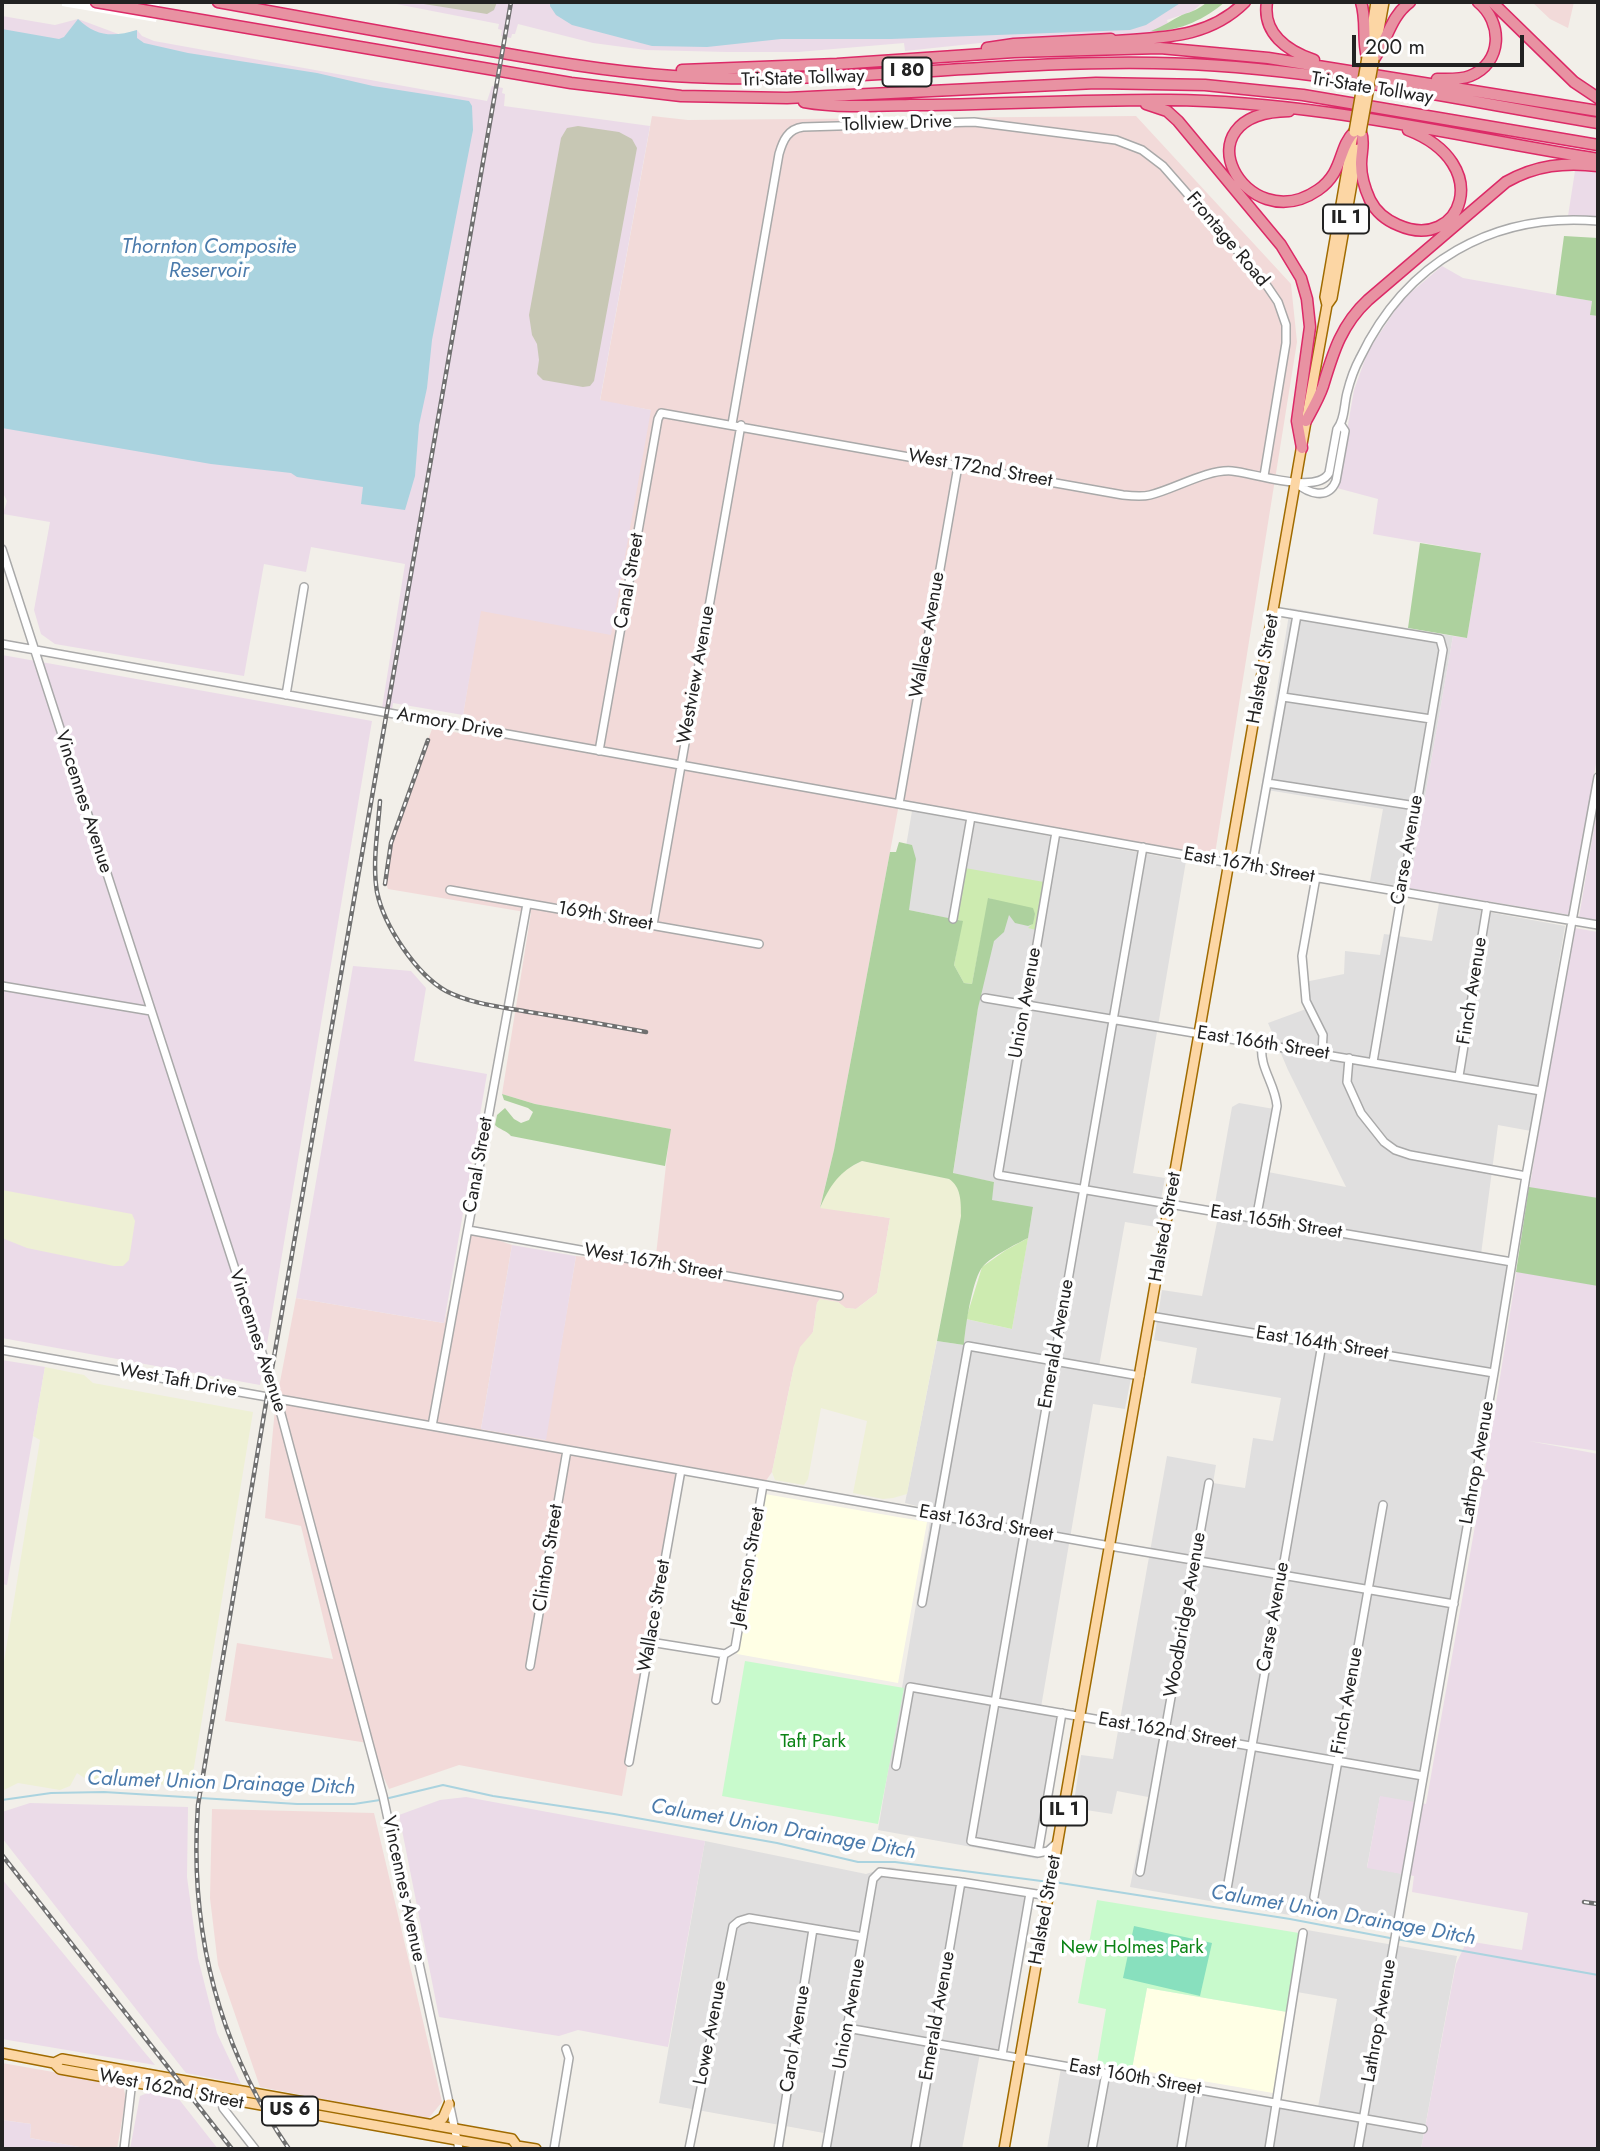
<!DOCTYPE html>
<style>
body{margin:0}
#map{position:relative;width:1600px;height:2151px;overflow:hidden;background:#f2efe9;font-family:Jost,sans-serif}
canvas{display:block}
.frame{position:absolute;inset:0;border:4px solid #222;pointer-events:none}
.scale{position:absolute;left:1352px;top:35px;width:172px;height:32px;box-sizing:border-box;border:4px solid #222;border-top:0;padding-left:9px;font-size:21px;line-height:24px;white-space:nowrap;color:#222;-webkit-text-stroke:5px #fff;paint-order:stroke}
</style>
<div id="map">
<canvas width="1600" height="2151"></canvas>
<div class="frame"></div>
<div class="scale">200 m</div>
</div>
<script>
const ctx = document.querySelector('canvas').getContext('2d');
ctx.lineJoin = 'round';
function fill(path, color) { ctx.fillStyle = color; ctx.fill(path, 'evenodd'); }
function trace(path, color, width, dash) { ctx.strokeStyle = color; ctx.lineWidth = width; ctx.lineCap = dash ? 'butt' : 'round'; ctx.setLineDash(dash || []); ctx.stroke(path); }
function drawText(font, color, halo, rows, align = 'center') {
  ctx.font = font + ' Jost,sans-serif'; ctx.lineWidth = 7; ctx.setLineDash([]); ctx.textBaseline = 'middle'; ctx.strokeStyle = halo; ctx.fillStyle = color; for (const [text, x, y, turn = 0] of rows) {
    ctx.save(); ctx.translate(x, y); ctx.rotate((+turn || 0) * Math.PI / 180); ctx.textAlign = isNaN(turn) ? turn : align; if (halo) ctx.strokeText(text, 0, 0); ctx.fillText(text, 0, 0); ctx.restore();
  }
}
fill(new Path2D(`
 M1290 608 1453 636 1409 888 1370 881 1383 809 1261 789Z
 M912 811 1186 861 1133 1173 1165 1178 1156 1227 1125 1222 1098 1372 1131 1378 1125 1409 1093 1404 1040 1713 1064 1717 1038 1859 878 1830 932 1510 905 1503 937 1341 964 1345 966 1319 1012 1329 1033 1208 991 1200 994 1182 953 1174 990 927 909 910 896 905Z
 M1439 903 1565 926 1531 1131 1498 1125 1480 1262 1508 1266 1454 1588 1414 1803 1380 1797 1367 1867 1404 1874 1392 1933 1130 1887 1148 1797 1117 1791 1112 1814 1073 1808 1081 1755 1113 1759 1167 1456 1216 1465 1213 1483 1245 1488 1253 1438 1273 1441 1281 1398 1191 1383 1197 1348 1154 1340 1162 1290 1202 1296 1217 1222 1212 1220 1232 1107 1239 1103 1280 1110 1268 1172 1346 1187 1288 1070 1268 1023 1306 1009 1300 983 1344 974 1345 951 1380 955 1384 934 1432 941Z
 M705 1841 866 1874 889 1867 1033 1891 1006 2052 981 2048 962 2149H822L824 2133 659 2103Z
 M1307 1930 1457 1956 1421 2149H1047L1061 2068 1317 2113 1337 1999 1297 1992Z`), '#e0dfdf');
fill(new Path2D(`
 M1532 2H1574L1568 28 1550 19Z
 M652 116 688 120 1136 116 1291 284 1297 342 1214 860 899 804 834 1150 820 1207 890 1218 877 1293 856 1309 845 1308 838 1302 820 1299 817 1303 813 1332 794 1366 772 1472 763 1485 681 1470 622 1796 459 1765 389 1789 368 1743 225 1721 237 1643 333 1659 301 1526 265 1518 275 1408 296 1298 444 1323 468 1230 512 1245 481 1429 545 1440 576 1256 655 1264 670 1129 535 1104 502 1094 531 913 388 889 385 880 391 843 432 729 460 733 480 611 651 410 600 401Z
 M212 1809 374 1813 442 2102 428 2119 260 2087 218 1965 210 1898Z
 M2 2063 116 2083 123 2087 126 2097 117 2149H90L30 2138 31 2124 2 2120Z`), '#f2dad9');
fill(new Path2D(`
 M386 2H1203L1193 11 1167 20 1170 30 1110 37 1018 39 905 51 904 43 798 52H727L646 50 593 43 518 24 515 34H512L511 38 501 36 502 30 498 29 499 24Z
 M2 16 55 25 78 19 121 35 137 30 142 36 154 41 487 101 492 86 503 88 502 93 505 94 504 106 650 126 600 400 651 410 611 635 481 611 463 715 393 703 392 710 382 708 405 564 311 547 306 572 264 564 244 676 55 644 41 634 34 610 50 522 3 514 7 501 2 491Z
 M1575 171 1598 172V218L1568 216Z
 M1442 266 1463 278 1592 301 1590 315 1598 316V752L1570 915 1409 888 1453 636 1467 638 1481 553 1373 534 1378 499 1337 488 1354 390 1368 351 1402 300Z
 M2 655 372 721 260 1385 2 1338Z
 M1598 805V920L1579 917Z
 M1575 928 1598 932V1451L1529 1441 1598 1454V2149H1421L1456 1964 1467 1941 1522 1950 1528 1913 1412 1892 1414 1876 1367 1868 1380 1796 1426 1804 1491 1435 1537 1141Z
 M353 966 411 971 426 988 414 1061 487 1074 444 1323 296 1298Z
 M512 1245 576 1256 546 1440 481 1429Z
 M2 1360 45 1367 7 1585 2 1584Z
 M466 1797 705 1841 668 2047 578 2030 559 2036 439 2017 399 1815 440 1800Z
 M30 1803 188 1807 187 1877 198 1958 217 2033 241 2084 186 2073 2 1838V1812Z
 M2 1879 155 2065 2 2039Z
 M150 2092 178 2098 218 2149H130L140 2096Z
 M2 2120 31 2124 30 2138 90 2149H2Z`), '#ebdbe8');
fill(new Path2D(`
 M765 1494 927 1522 898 1683 737 1654Z
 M1147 1988 1287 2012 1273 2093 1132 2069Z`), '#ffffe5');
fill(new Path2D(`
 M411 2H497L494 10 487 14Z
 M578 126 619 132 632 139 637 148 594 381 590 386 583 387 543 380 537 374 539 360 537 344 532 335 529 315 561 138 567 128Z`), '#c7c7b4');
fill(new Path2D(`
 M862 1161 949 1179 956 1184 961 1199V1216L907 1494 893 1498 883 1499 853 1493 867 1421 821 1408 808 1479 804 1485 775 1480 772 1472 794 1366 800 1347 813 1332 817 1303 820 1299 838 1302 846 1308 856 1309 877 1293 890 1218 820 1208 830 1186 842 1172Z
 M2 1190 132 1214 135 1221 129 1260 123 1266H114L27 1248 2 1238Z
 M45 1367 84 1375 93 1383 253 1412 191 1785 104 1784 90 1782 77 1773 70 1786 60 1790 18 1783 2 1791V1674L40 1440 33 1436Z`), '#eef0d5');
fill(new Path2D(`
 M965 868 1044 882 1036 930 1028 928 1033 923 1035 914 989 898 972 984 964 983 954 965 962 921 956 919Z
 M1028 1238 1012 1329 966 1319 982 1267 1006 1250Z`), '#cdebb0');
fill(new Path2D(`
 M1207 2H1225C1205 19 1179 32 1151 31 1162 27 1172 20 1182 15 1193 11 1198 10 1207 2Z
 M1564 236 1598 238V316L1590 315 1592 301 1556 295Z
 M1420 543 1481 553 1467 638 1408 628Z
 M899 842 912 845 916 859 909 910 963 921 954 965 964 983 972 984 988 898 1033 908 1035 914 1033 924 1028 926 1015 923 1009 915 1004 932 994 941 978 1008 953 1173 994 1182 992 1200 1033 1207 1028 1238C1015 1245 989 1257 981 1269 972 1283 965 1327 964 1345L937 1341 961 1216C961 1201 961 1187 949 1179L862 1161C839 1171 830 1186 820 1208L834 1150 890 852H896Z
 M502 1094 535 1104 671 1129 665 1166 511 1136C506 1130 500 1130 495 1125L497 1115 505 1108 514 1119 521 1123 529 1120 533 1112 528 1108 504 1100Z
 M1529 1187 1598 1198V1286L1516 1272Z`), '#add19e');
fill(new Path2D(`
 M745 1661 904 1688 878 1824 722 1796Z
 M1097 1900 1299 1933 1287 2012 1147 1988 1132 2069 1097 2063 1106 2009 1078 2003Z`), '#c8facc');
fill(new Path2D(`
 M1134 1926 1212 1943 1200 1996 1123 1978Z`), '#88e0be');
fill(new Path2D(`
 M550 2H1182L1146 25 1130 30 891 39H781L707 47 652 46 572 25 556 15 550 6Z
 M78 19C96 37 114 37 137 30V38L144 43 188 53 317 73 373 86 469 101 472 106 473 130 432 340 427 388 419 425 415 476 405 510 361 504 363 487 297 477 291 473 211 464 2 428V29L59 39 64 37Z`), '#aad3df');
fill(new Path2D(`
 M62 2H160L156 22 62 6Z`), '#fff');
trace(new Path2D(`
 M385 1799 443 1785 493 1796 614 1814 777 1843 858 1862H895L1049 1882
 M2 1800 51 1793 104 1792 297 1804H354L380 1800
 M1054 1882 1290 1919 1390 1938
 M1396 1939 1598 1975`), '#aad3df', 2);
const minor = new Path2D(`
 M732 424 779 154C783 140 788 129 803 127L974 122 1116 140 1142 150 1163 166 1263 280 1278 302 1286 325V343L1264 476
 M1296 483C1308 493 1328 501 1336 481L1345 431 1341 425
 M2 549 277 1399 383 1796 459 2149
 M1273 611 1440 639 1443 650 1373 1062
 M2 644 1230 863 1598 925
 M286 695 304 587
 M1283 697 1431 719
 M599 751 658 419 661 413 1123 495C1132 496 1142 497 1150 495 1175 489 1207 469 1232 471 1254 473 1317 495 1329 473L1337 429C1345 420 1344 404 1347 393 1350 381 1354 369 1360 358 1406 262 1493 212 1598 221
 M1267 783 1416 806
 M899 804 958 466
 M1056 832 998 1175 1512 1262
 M1252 867 1297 615
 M1316 877 1302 956 1306 1001 1323 1035 1322 1053
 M450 890 759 944
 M953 919 971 817
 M653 925 741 425
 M2 986 151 1011
 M985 998 1541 1091
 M1349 1058 1347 1082 1361 1113 1384 1142 1395 1150 1410 1155 1526 1176
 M1459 1076 1487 906
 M1256 1220 1277 1106C1275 1083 1259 1068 1262 1045
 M468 1230 839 1296
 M1150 1316 1494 1373
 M2 1350 1110 1546 1454 1604
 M432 1426 527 904
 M922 1603 968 1346 1140 1376
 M650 1642 725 1654 735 1648 763 1485
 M530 1666 567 1450
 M716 1700 724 1654
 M629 1762 681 1470
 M896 1766 910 1687 1423 1776
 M1058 1842 1048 1851 1038 1853 971 1841 1143 847
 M1038 1853 1062 1713
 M1140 1872 1209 1483
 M1227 1889 1322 1344
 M1314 1897 1383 1505
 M847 2028 1423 2129
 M1002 2055 1030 1893
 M221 2099 223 2108 255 2149
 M124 2149 133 2072
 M554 2149 569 2058 566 2049
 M689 2149 733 1926 739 1921 749 1918 863 1937
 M778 2149 813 1929
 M826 2149 873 1879 880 1872 961 1882 1049 1896
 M915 2149 961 1882
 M1092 2149 1106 2073
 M1181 2149 1191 2088
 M1269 2149 1303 1933
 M1358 2149 1494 1373 1526 1176 1598 777`);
const major = new Path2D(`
 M1368 52 1376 2
 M1374 57 1384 2
 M1327 305 1325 297 1353 135
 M2 2053 54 2063 62 2059 512 2139 517 2146 536 2149
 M54 2063 60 2069 507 2149
 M431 2125 443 2118 449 2104
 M1004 2149 1308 410 1327 305 1332 298 1358 149`);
const highway = new Path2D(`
 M96 2 571 83 681 96 787 98 1096 83 1205 85 1303 95 1598 145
 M218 2C293 15 369 29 445 43 520 56 597 71 673 76 834 86 995 60 1155 63 1304 65 1452 99 1598 123
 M1267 2C1262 33 1287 51 1314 60
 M1361 2C1367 21 1362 39 1367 57
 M1492 2 1574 82 1598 98
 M1105 42C1156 37 1206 41 1245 2
 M987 48 1014 44 1111 39
 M1374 59C1388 39 1390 17 1410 2
 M682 70 837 64 1014 52 1160 48 1268 58 1598 111
 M1437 79C1448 79 1460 80 1470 76 1503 63 1503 22 1478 2
 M804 102C838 108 875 106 910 105 996 105 1083 99 1169 100 1314 101 1455 136 1598 159
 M1146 104 1167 111 1178 121 1281 245 1301 278 1307 299 1310 327 1297 421 1302 448
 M1289 111C1176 113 1245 240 1318 190 1344 172 1338 148 1354 132
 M1361 132C1365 143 1361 152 1361 164 1361 176 1365 189 1370 200 1376 212 1386 220 1398 225 1461 253 1496 164 1408 130
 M1306 421C1312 410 1319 398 1323 386 1333 353 1341 325 1368 300L1506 182C1536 165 1565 162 1598 166`);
trace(minor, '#a9a9a9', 10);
trace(major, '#a06b00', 12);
trace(highway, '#dc2a67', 13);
trace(minor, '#fff', 7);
trace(major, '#fcd6a4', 9);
trace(highway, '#e892a2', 10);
const rail = new Path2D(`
 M380 801C378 830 372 863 377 892 384 926 416 974 446 991 471 1004 502 1007 529 1012 568 1018 607 1025 646 1032
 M385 884 391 843 428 740
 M2 1855 232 2149
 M1584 1902 1598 1904
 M289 2149C218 2046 189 1930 198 1805L267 1397 511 2`);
trace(rail, '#707070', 4.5);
trace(rail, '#fff', 2, [5]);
const majorBridge = new Path2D(`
 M1354 132 1367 57
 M1361 132 1374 59`);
trace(majorBridge, '#a06b00', 12, []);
trace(majorBridge, '#fcd6a4', 9);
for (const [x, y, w] of [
 [907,72,49],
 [1346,219,46],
 [1064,1811,46],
 [290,2111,56]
]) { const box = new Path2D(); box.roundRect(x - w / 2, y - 14.5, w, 29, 5); ctx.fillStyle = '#fff'; ctx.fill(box); trace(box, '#222', 2); }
drawText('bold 18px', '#222', null, [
 ["I 80",907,72],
 ["IL 1",1346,219],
 ["IL 1",1064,1811],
 ["US 6",290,2111]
]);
drawText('19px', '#222', '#fff', [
 ["Tri-State Tollway",803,79,-2],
 ["Tri-State Tollway",1372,89,9],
 ["Tollview Drive",897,124,-2],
 ["Frontage Road",1227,240,50],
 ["West 172nd Street",980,469,10],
 ["Canal Street",630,581,-80],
 ["Wallace Avenue",928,635,-80],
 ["Halsted Street",1264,669,-80],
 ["Westview Avenue",697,675,-80],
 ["Armory Drive",450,724,10],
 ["Vincennes Avenue",83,802,72],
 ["Carse Avenue",1408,850,-80],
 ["East 167th Street",1249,866,10],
 ["169th Street",605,917,10],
 ["Finch Avenue",1473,991,-81],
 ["Union Avenue",1026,1003,-80],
 ["East 166th Street",1263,1044,9],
 ["Canal Street",479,1165,-80],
 ["East 165th Street",1276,1223,9],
 ["Halsted Street",1166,1227,-80],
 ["West 167th Street",653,1263,10],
 ["Vincennes Avenue",257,1341,72],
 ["Emerald Avenue",1057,1344,-80],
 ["East 164th Street",1322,1344,9],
 ["West Taft Drive",178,1381,10],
 ["Lathrop Avenue",1478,1463,-80],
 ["East 163rd Street",986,1524,10],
 ["Clinton Street",549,1558,-81],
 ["Jefferson Street",749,1567,-80],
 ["Woodbridge Avenue",1186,1615,-80],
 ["Wallace Street",655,1616,-80],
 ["Carse Avenue",1274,1617,-80],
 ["Finch Avenue",1348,1701,-80],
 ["East 162nd Street",1167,1732,10],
 ["Vincennes Avenue",403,1889,78],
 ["Halsted Street",1046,1910,-80],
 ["Union Avenue",850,2014,-80],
 ["Emerald Avenue",938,2016,-80],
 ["Lathrop Avenue",1380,2021,-80],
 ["Lowe Avenue",711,2033,-79],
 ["Carol Avenue",796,2039,-81],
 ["East 160th Street",1135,2078,10],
 ["West 162nd Street",171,2090,11]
]);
drawText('19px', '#0c8416', '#fff', [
 ["Taft Park",813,1742],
 ["New Holmes Park",1132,1948]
]);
drawText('italic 21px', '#4a7aab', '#fff', [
 ["Thornton Composite",209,248],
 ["Reservoir",209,272],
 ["Calumet Union Drainage Ditch",221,1784,2],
 ["Calumet Union Drainage Ditch",783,1830,10],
 ["Calumet Union Drainage Ditch",1343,1916,10]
]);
</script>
